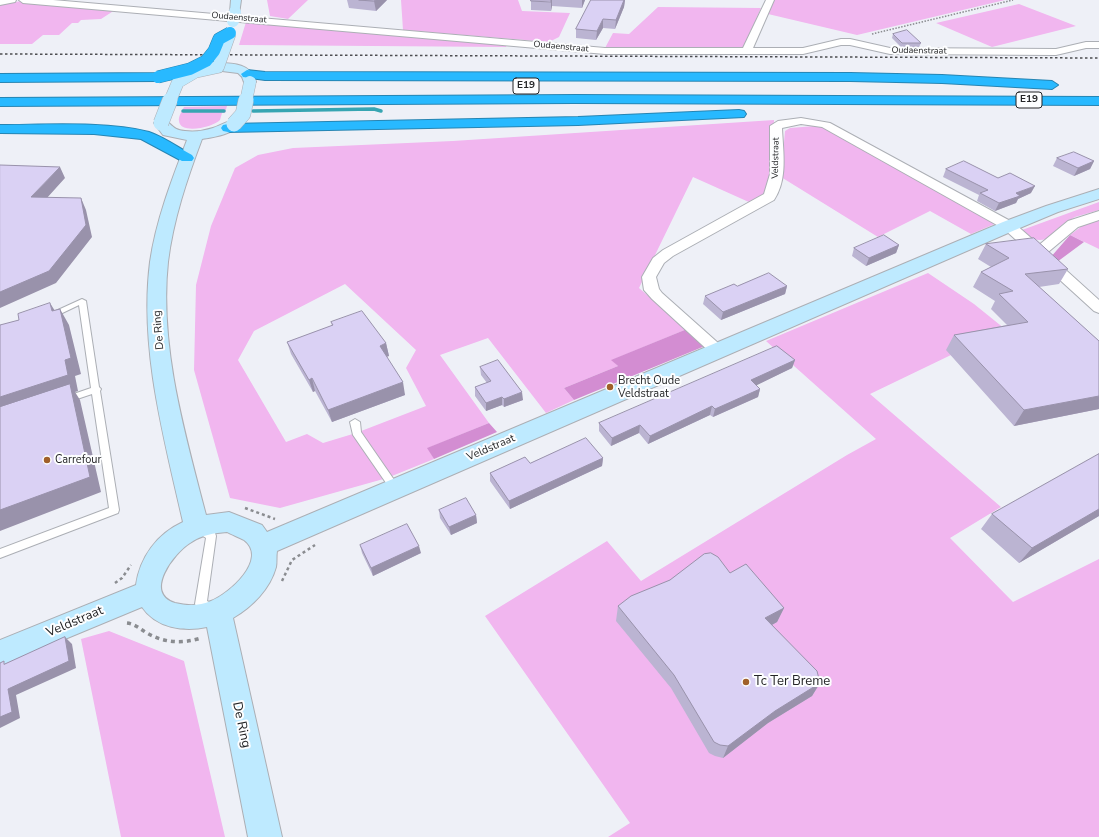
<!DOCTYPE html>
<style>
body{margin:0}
canvas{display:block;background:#eef0f7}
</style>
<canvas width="1099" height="837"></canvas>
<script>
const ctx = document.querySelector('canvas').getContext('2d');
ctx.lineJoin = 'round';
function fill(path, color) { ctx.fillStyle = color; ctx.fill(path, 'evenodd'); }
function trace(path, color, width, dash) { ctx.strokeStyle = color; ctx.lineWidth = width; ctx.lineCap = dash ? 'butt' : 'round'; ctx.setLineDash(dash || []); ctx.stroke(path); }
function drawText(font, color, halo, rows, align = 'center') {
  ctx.font = font + ' "Nunito Sans",sans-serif'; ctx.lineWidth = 4; ctx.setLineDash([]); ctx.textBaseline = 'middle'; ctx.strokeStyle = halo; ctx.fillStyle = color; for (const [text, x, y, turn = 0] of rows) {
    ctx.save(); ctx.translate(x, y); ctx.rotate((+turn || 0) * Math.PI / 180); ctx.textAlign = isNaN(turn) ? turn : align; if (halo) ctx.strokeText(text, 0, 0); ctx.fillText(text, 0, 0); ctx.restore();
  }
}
fill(new Path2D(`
 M267 0H308L288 19 270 16Z
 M401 0H518L522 11 570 13 559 37 549 42 403 30Z
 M774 0H1005L857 35 768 14Z
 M21 1 115 10 101 19 81 20 78 23H72L59 35H43L32 44H0V5Z
 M1019 4 1076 26 992 47 936 23Z
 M658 7 761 8 743 49 605 48 613 33 629 34Z
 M246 22 507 44 506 47 239 45Z
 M227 106 225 113H222L220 120C214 127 180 135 179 121 178 117 182 111 184 107Z
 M774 120 771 187 762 197 751 203 693 177 639 288 687 329 612 360 618 366 564 388 574 400 546 413 488 338 440 355 489 423 428 448 434 459 387 478 280 508 230 498 194 370 196 285 211 226 235 168 258 155 293 148 453 141ZM345 284 416 350 406 368 426 406 356 433 323 443 307 434 286 442 238 360 254 331Z
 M815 126 822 127 997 223 971 234 930 211 878 237 781 177 785 131 790 128Z
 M1099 202V210L1075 217 1063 224 1046 239C1036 242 1029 238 1022 230Z
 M1099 220V249L1070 235 1082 226Z
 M928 273 974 304 1005 329 870 394 1001 507 950 538 1013 602 1099 559V837H608L630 823 485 616 607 541 641 581 847 455 876 439 766 341Z
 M109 631 184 661 225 837H121L81 639Z`), '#f1b6ef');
fill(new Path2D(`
 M1070 235 1084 242 1057 262 1050 258Z
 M687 329 705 346 574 400 564 388 618 366 611 360Z
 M489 423 497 432 434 459 427 448Z`), '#d38dd2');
trace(new Path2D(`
 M183 111H224
 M253 111 374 109 381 111`), '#37a5b2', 3.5);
const lane = new Path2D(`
 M82 299 86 301 99 387 101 389 100 391 119 510 118 513 0 558V549L109 508 92 394 68 402 64 399 65 397 91 388 79 305 54 317 51 318 47 315Z
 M355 419 360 422 361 432 399 487 401 490 399 493 396 494 393 493 353 435 350 422Z
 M198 523 215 533 216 536 207 601 215 605 217 609 215 613 211 614 197 608 195 604 206 538 194 530 193 527 194 524Z`);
const street = new Path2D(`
 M0 0H16L15 2 0 5Z
 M19 0H53L605 48H743L766 0H774L753 48H803L841 39H850L890 48 1056 49 1086 42H1099V48H1086L1056 55 890 54 850 45H841L803 54H605L23 3Z
 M801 118 830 123 1014 223 1039 245 1068 221 1099 211V220L1078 227 1047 253 1099 300V313L1094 311 1004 229 822 127 801 124 782 128C783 152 788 179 774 200L673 256 664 263 656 277 659 289 662 293 726 350 724 354 718 356 712 354 652 299 644 290 642 277 653 258 663 250 764 194 770 174V126L778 121Z`);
const secondary = new Path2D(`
 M231 0H241L239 14H231L230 12Z
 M218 63C233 63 252 64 256 82L250 86 245 85 242 77 238 73 214 70 212 67 214 64Z
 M161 119C172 121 170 130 185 131 194 132 204 131 213 128 222 125 229 119 239 121L241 124C234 134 214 137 202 139 187 179 173 220 168 262 159 346 185 434 206 515L229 512 262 525 267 532 1003 222 1046 206 1099 189V199L1058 212 1015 230 277 551C276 556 277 562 276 567 270 589 252 607 233 618L282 837H248L207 627C184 632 156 628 142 607L0 666V640L136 585C140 557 157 534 183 522 164 438 139 348 150 262 156 220 172 179 187 140L163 135 154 123 156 120ZM227 532C232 535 239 537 244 540 269 559 229 594 211 601 200 606 187 606 175 603 143 593 174 553 190 543 201 535 214 533 227 532Z`);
const highway = new Path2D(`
 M181 70 187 74 185 77 158 81 0 82V74L158 73Z
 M247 70 265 72 850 73 942 75 1052 81 1058 85 1052 89 942 83 850 81 265 80 243 77 241 74Z
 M576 95 1099 97V105L576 103 0 106V98Z
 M739 110 744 111 746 114 744 117 578 125 228 132 223 131 221 128 223 125 228 124 578 117Z
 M0 125C44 125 107 121 149 132 164 137 179 148 192 155L194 158 192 161H182L141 139 94 134 0 133Z`);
trace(lane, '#acafb5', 2);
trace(street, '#acafb5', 2);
trace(secondary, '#acafb5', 2);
trace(highway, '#2785b3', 2);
trace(new Path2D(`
 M872 34 1013 0`), '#8a8c90', 1.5, [1.5, 1.5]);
trace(new Path2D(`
 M245 508 275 519
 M282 581 292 560 315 545
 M115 583 122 578 131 565`), '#8a8c90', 2.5, [3, 3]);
trace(new Path2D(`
 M127 623C135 624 140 629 147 633 164 643 182 644 201 638`), '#8a8c90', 3.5, [4, 4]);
fill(lane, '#fff');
fill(street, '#fff');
fill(secondary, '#beeaff');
fill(highway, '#28b9ff');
trace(new Path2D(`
 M0 54 1099 58`), '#4c4d50', 1.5, [2.5, 2.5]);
const secondaryBridgeFar1 = new Path2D(`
 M233 21 235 12
 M170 101 178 82 195 72 218 67 230 33
 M246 101 250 82`);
const secondaryBridge = new Path2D(`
 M161 123 170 100
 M234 124 243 114 246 100`);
const highwayBridge = new Path2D(`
 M158 77 190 69 206 61 214 51 219 39 230 33`);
trace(secondaryBridgeFar1, '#acafb5', 13, []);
trace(secondaryBridge, '#acafb5', 16, []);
trace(highwayBridge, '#2785b3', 13, []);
trace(secondaryBridgeFar1, '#beeaff', 12);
trace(secondaryBridge, '#beeaff', 15);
trace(highwayBridge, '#28b9ff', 12);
fill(new Path2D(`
 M347 0H387L376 11 349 8Z
 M531 0H585L582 8 552 6 551 11 531 10Z
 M591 0H625L624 7 615 29 603 28 596 40 576 38V29Z
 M893 34 921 43 919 47H901L892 38Z
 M1057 158 1094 161 1090 169 1074 176 1053 166Z
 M946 169 1031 193 1018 199 1016 203 995 211 977 201 979 195 943 177Z
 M986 244 1068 269 1059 284 1039 287 1099 341V409L1014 426 946 350 954 335 1007 325 991 309 995 301 973 287 981 272 991 267 978 259Z
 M899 245 896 253 866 266 852 256 854 248Z
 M737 286H787L785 294 721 320 703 304 705 296Z
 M331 322 386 343 389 356 386 357 405 395 332 422 315 391 313 392 291 354 287 342 332 326Z
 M795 360 792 368 756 385 760 389 758 397 713 417 710 415 648 444 639 433 611 446 599 431V423Z
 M480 367 523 400 504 407 502 405 486 411 475 396V387L487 383 481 375Z
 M1099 454V516L1019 563 981 529 992 514Z
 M603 458 602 466 510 509 490 481V473L530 463Z
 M439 510 476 515 477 523 451 535 440 518Z
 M360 545 421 553 373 576 362 553Z
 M730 573 784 608 777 622 772 625 820 683 812 696 768 723 723 758 715 756 709 753 671 688 616 621 618 606 670 580Z`), '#bbb4d2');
fill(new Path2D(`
 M376 0H387L376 11 374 1Z
 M551 0H552V6L551 11Z
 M582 0H585L582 8Z
 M624 0H625L624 7 615 29 616 20Z
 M603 19V28L596 40 597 31Z
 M1094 161 1090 169 1074 176 1078 168Z
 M60 167 65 178 37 209 31 197Z
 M1035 186 1031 193 1018 199 1016 203 995 211 999 203 1016 193Z
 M81 198 86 210 92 237 56 283 0 308V292Z
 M899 245 896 253 866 266 869 258Z
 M787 286 785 294 721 320 723 312Z
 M50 303 60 319 52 311Z
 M60 309 69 325 81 374 75 376 78 391 75 392 80 400 101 492 0 531V397L65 360Z
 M386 343 389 356 382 358 380 346Z
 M795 360 792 368 749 389 751 380Z
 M312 378 315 391 313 392 309 380Z
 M403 382 405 395 332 422 328 410Z
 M760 389 758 397 713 417 715 409Z
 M522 392 523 400 504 407V399Z
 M1099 396V409L1014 426 1024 410Z
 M502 397V405L486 411V403Z
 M712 406 710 415 648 444 650 436Z
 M640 425 639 433 611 446 612 438Z
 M603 458 602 466 510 509 509 501Z
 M1099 509V516L1019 563 1032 548Z
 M476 515 477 523 451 535 449 527Z
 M419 546 421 553 373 576 371 568Z
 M784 608 777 622 759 632 765 618Z
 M65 637 72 644 76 668 16 695 20 718 0 728V717L8 689Z
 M820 683 812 696 768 723 723 758 728 746 775 711Z`), '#9992ab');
const building = new Path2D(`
 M359 0H376L374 1Z
 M531 0H551V2L531 1Z
 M591 0H624L616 20 603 19 597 31 576 29Z
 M907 30 921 43H902L893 34Z
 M1074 152 1094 161 1078 168 1057 158Z
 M964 161 998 178 1010 173 1035 186 1016 193 1020 196 999 203 980 193 988 190 946 169Z
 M0 165 60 167 31 197 81 198 86 225 49 271 0 292Z
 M884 235 899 245 869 258 854 248Z
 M1034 238 1068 269 1025 274 1099 341V396L1024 410 954 335 1028 322 999 294 1013 291 981 272 1009 258 986 244Z
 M769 273 787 286 723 312 705 296 734 284 737 286Z
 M50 303 52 311 60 309 71 358 65 360 68 375 0 397V325L19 320 18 314Z
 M362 311 386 343 380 346 403 382 328 410 312 378 309 380 287 342 333 325 331 322Z
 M777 346 795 360 751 380 760 389 715 409 712 406 650 436 640 425 612 438 599 423Z
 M498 360 522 392 504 399 502 397 486 403 475 387 491 381 480 367Z
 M70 384 90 477 0 510V407Z
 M586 438 603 458 509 501 490 473 525 457 530 463Z
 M1099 454V509L1032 548 992 514Z
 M466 498 476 515 449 527 439 510Z
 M407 524 419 546 371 568 360 545Z
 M711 553 718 557 730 573 746 564 784 608 765 618 817 671 820 683 775 711 728 746 720 745 714 742 674 675 618 606 631 596 670 580 704 554Z
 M65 637 69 661 8 689 12 712 0 717V663L4 661V664Z`);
fill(building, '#dad1f4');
trace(building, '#9992ab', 1);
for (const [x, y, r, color] of [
 [610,387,4,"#a06029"],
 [47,460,4,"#a06029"],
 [746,682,4,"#a06029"]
]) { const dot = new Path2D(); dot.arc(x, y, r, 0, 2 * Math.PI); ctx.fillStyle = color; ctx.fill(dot); trace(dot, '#fdfeff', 1.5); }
drawText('9px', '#242527', '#fdfeff', [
 ["Oudaenstraat",239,18,5],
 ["Oudaenstraat",561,47,5],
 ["Oudaenstraat",919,51,1],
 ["Veldstraat",776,158,-89]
]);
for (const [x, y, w] of [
 [526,86,26],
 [1029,100,26]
]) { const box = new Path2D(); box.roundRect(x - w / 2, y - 8, w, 16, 3); ctx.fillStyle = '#fdfeff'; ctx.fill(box); trace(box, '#242527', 1); }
drawText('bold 10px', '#242527', null, [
 ["E19",526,86],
 ["E19",1029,100]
]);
drawText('11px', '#242527', '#fdfeff', [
 ["De Ring",159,330,-95],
 ["Veldstraat",491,448,-23]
]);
drawText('11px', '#242527', '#fdfeff', [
 ["Brecht Oude",618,381],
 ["Veldstraat",618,394],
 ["Carrefour",55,460]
], 'left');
drawText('13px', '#242527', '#fdfeff', [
 ["Veldstraat",75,622,-23],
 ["De Ring",241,725,78]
]);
drawText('13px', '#242527', '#fdfeff', [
 ["Tc Ter Breme",754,682]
], 'left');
</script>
